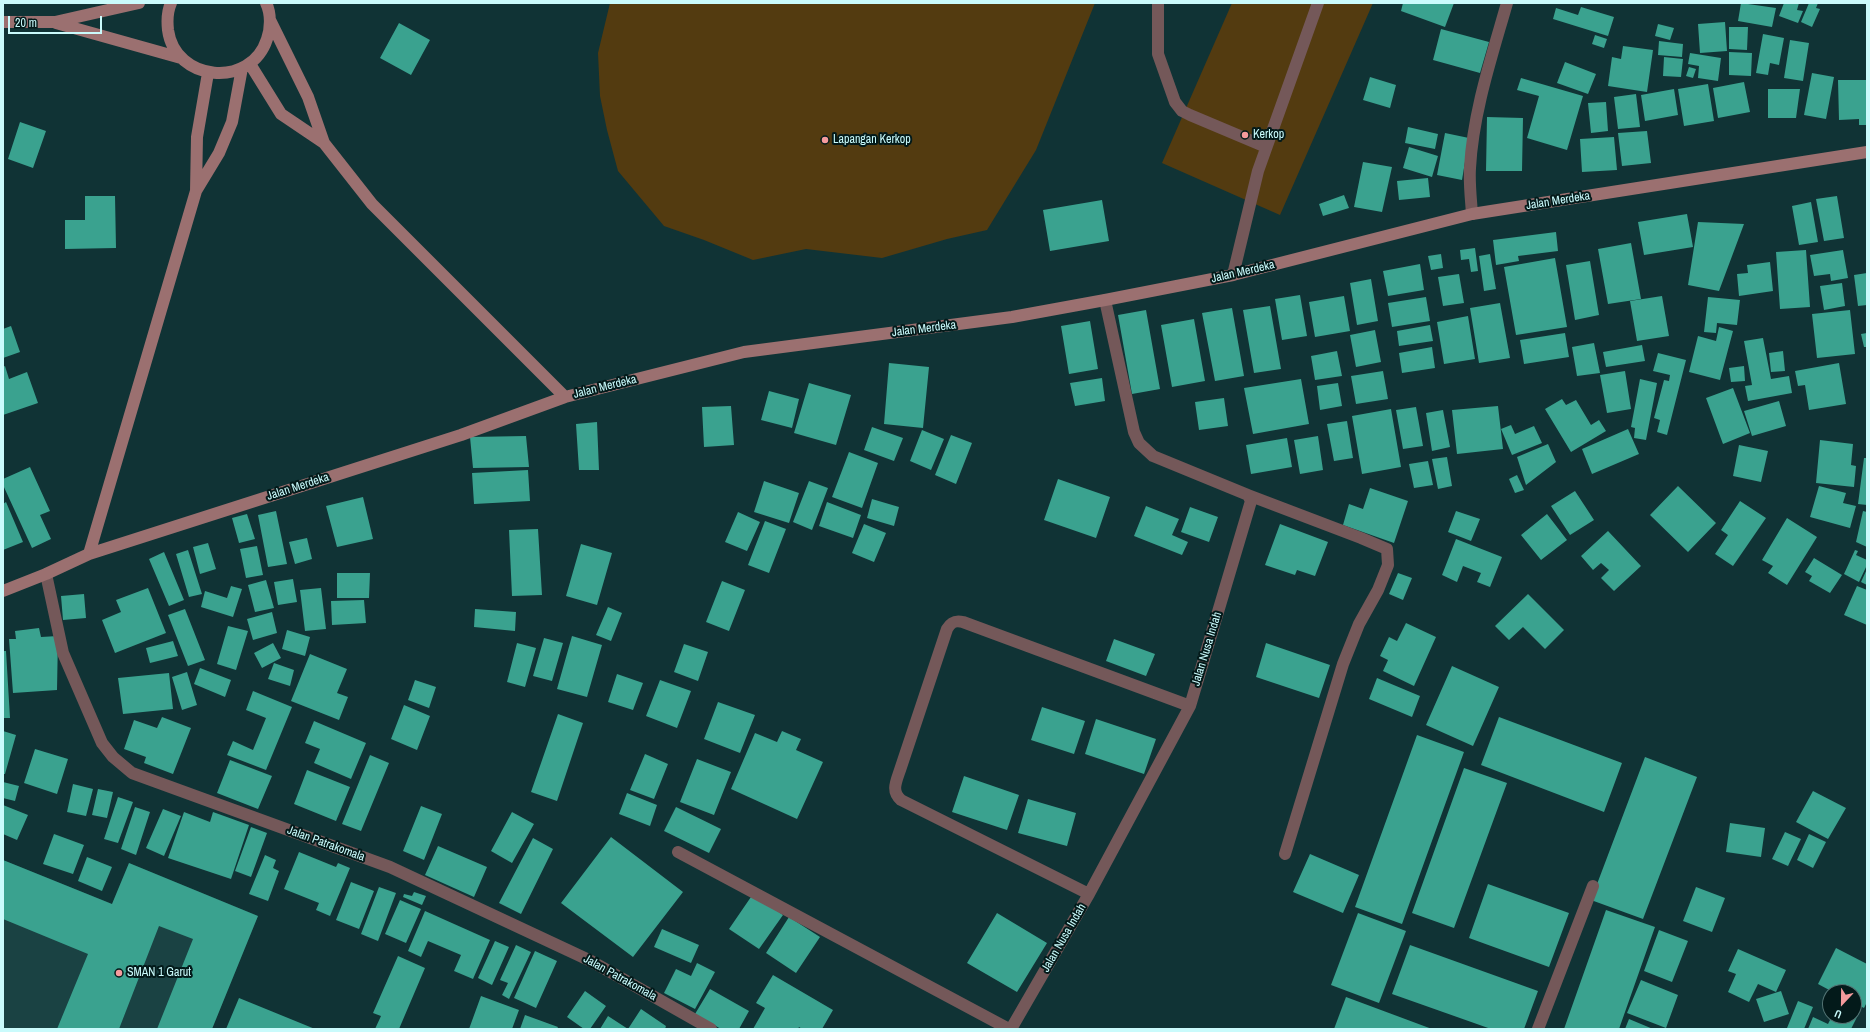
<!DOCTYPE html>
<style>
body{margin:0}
#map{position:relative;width:1870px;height:1032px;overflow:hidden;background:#103335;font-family:"Archivo Narrow",sans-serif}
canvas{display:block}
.frame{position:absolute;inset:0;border:4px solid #cafbfc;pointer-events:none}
.north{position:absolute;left:1822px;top:984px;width:40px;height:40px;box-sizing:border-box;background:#031a1a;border:1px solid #537474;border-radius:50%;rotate:202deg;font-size:11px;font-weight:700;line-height:16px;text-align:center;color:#cafbfc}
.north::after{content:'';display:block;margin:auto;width:14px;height:18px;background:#f59b9d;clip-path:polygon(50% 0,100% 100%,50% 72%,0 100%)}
.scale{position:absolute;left:8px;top:16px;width:94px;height:18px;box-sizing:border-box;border:2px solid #cafbfc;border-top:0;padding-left:5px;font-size:12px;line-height:14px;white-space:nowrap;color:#cafbfc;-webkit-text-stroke:3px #031a1a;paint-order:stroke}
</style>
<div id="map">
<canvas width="1870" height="1032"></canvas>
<div class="frame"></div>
<div class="north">U</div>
<div class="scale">20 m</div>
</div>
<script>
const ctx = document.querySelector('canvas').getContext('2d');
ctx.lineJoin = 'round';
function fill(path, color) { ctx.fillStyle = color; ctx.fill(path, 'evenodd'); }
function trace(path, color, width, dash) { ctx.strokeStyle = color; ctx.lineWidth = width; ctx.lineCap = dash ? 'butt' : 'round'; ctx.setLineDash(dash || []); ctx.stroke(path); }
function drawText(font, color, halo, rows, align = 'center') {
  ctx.font = font + ' "Archivo Narrow",sans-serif'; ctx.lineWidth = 4; ctx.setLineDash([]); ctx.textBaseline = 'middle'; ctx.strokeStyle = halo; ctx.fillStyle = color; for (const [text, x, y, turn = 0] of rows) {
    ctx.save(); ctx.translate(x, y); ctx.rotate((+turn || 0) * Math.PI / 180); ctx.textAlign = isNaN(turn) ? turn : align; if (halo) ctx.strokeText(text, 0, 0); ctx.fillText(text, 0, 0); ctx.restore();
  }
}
fill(new Path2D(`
 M3 860 112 904 129 863 258 916 212 1029H3Z`), '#1a4243');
fill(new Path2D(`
 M610 3H1095L1036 150 987 230 947 239 882 258 806 249 753 260 704 240 664 226 618 171 607 130 600 96 598 53Z
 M1232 3H1373L1280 215 1162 163Z`), '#533b10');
fill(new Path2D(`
 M1403 3H1454L1445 27 1401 11Z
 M1741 3 1776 8 1772 27 1738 21Z
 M1784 3H1799L1797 10 1803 11 1798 23 1779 16Z
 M1809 3H1818L1816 8 1820 9 1812 27 1801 22Z
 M1581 7 1614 17 1608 36 1553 19 1556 8 1578 15Z
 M1725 22 1727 51 1700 53 1698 24Z
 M399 23 430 40 411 75 380 58Z
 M1658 24 1674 28 1670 40 1655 36Z
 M1729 27H1748L1747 50 1729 49Z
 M1441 29 1489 42 1480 73 1433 60Z
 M1763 34 1784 38 1779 65 1770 63 1768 75 1756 73Z
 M1595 35 1607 39 1604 48 1592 44Z
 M1790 40 1809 43 1803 81 1784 78Z
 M1659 41 1683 44 1682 57 1658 55Z
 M1623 46 1653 50 1647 92 1608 86 1612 57 1621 59Z
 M1729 52 1752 53 1751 76 1729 75Z
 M1690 53 1721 58 1718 81 1698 78 1699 66 1688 64Z
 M1664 57 1683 59 1681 77 1663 76Z
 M1565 62 1596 74 1588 94 1557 83Z
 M1689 67 1696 69 1693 78 1686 76Z
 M1812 73 1834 77 1826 119 1804 115Z
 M1370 77 1396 85 1390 108 1363 100Z
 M1521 78 1583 96 1567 150 1527 138 1539 96 1517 90Z
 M1838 80H1867V125H1859V119L1839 120Z
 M1744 82 1750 112 1718 118 1713 88Z
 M1708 84 1714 121 1684 126 1678 89Z
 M1674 89 1678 115 1645 121 1641 95Z
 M1768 89H1800L1796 118H1768Z
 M1636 94 1640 127 1618 129 1614 97Z
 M1606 102 1608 131 1591 133 1588 103Z
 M1487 117 1523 118 1522 171H1486Z
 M20 122 46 131 33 168 8 159Z
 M1408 127 1438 134 1435 149 1405 143Z
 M1647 131 1651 163 1622 166 1618 133Z
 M1445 133 1469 138 1462 180 1437 175Z
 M1614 137 1617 170 1582 172 1580 139Z
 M1409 147 1438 156 1432 177 1403 168Z
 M1363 162 1392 167 1382 212 1354 207Z
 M1428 178 1430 197 1399 200 1397 181Z
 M1344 195 1349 208 1323 216 1319 204Z
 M85 196H115L116 248 65 249V220H85Z
 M1837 196 1844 238 1824 241 1816 199Z
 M1102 200 1109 241 1050 251 1043 210Z
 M1811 202 1818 242 1799 245 1792 206Z
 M1687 214 1693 247 1644 255 1638 222Z
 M1698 222 1744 224 1719 291 1688 285Z
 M1556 232 1558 251 1518 256 1519 261 1496 265 1493 240Z
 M1631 243 1641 299 1608 304 1598 249Z
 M1475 248 1478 271 1471 272 1469 259 1461 260 1460 250Z
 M1806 250 1810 307 1780 309 1776 252Z
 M1843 250 1848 278 1831 281 1830 274 1814 276 1810 255Z
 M1441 254 1443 268 1431 270 1428 256Z
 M1490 254 1496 289 1484 291 1479 256Z
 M1555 258 1567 327 1516 335 1504 267Z
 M1590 261 1599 315 1575 320 1566 265Z
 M1770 262 1773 291 1739 296 1737 274 1748 273 1747 265Z
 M1420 264 1424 290 1388 296 1383 271Z
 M1867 273V305L1858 306 1854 275Z
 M1459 274 1464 303 1443 306 1438 277Z
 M1371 279 1378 321 1357 325 1350 283Z
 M1842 283 1845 306 1824 310 1820 286Z
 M1300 295 1307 336 1282 340 1275 299Z
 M1344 296 1350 331 1315 337 1309 302Z
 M1662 296 1669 336 1637 341 1630 301Z
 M1426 297 1430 321 1392 327 1388 303Z
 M1708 297 1740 300 1737 325 1717 323 1716 333 1704 332Z
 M1500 303 1510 358 1479 363 1470 308Z
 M1270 306 1281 369 1254 373 1243 310Z
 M1232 308 1244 376 1215 381 1202 313Z
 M1146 310 1160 389 1132 394 1118 315Z
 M1850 310 1855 354 1817 358 1812 314Z
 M1468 316 1475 359 1444 364 1437 322Z
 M1194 319 1205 381 1172 387 1161 325Z
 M1090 321 1098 369 1069 374 1061 326Z
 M1430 325 1433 341 1399 346 1397 331Z
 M11 326 20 352 3 358V329Z
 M1719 327 1733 331 1720 380 1689 372 1698 336 1716 341Z
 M1375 330 1381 362 1356 367 1350 335Z
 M1565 333 1569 357 1524 364 1520 340Z
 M1867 333V347H1864L1861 334Z
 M1763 338 1771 379 1789 376 1792 393 1748 401 1745 386 1752 385 1744 341Z
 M1594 343 1600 373 1577 376 1572 347Z
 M1642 345 1645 361 1606 367 1603 352Z
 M1432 347 1435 368 1402 373 1399 353Z
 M1337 351 1342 376 1315 380 1311 356Z
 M1783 351 1785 371 1771 372 1769 353Z
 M1658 353 1686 360 1667 435 1657 432 1660 420 1654 418 1664 380 1669 381 1670 375 1653 371Z
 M889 363 929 367 923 428 884 424Z
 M1839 363 1846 404 1809 410 1805 385 1798 386 1795 371Z
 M5 366 9 379 27 372 38 403 3 415V367Z
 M1744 366 1745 381 1731 382 1729 368Z
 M1383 371 1388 399 1356 404 1351 376Z
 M1625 371 1631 409 1607 413 1600 375Z
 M1102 378 1105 401 1075 406 1070 383Z
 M1301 379 1309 424 1253 434 1244 388Z
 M1640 379 1657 383 1646 440 1634 438 1635 428 1631 427Z
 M809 383 851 395 836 445 794 433Z
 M1338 383 1342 406 1320 410 1317 386Z
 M1733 388 1750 433 1723 444 1706 398Z
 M769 391 799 399 792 428 761 420Z
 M1224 398 1228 426 1199 430 1195 402Z
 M1562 399 1566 405 1576 400 1591 425 1599 420 1606 431 1571 452 1545 409Z
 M1779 401 1786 426 1752 436 1744 411Z
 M731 406 734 445 704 447 702 407Z
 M1498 406 1503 449 1457 454 1452 410Z
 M1416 407 1423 446 1403 449 1396 410Z
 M1391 409 1401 467 1362 474 1352 416Z
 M1443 410 1450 447 1432 451 1426 413Z
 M1347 421 1353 458 1334 461 1327 424Z
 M597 422 599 470H579L576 424Z
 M1511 425 1515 434 1534 426 1542 443 1512 455 1501 429Z
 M872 427 903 438 894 461 864 450Z
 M1628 429 1639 454 1592 474 1582 449Z
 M922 430 944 439 931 470 910 461Z
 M951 435 972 443 956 484 935 475Z
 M526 436 529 467 473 468 470 437Z
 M1318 436 1323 470 1300 474 1294 440Z
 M1287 438 1292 467 1251 474 1246 445Z
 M1820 440 1853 444 1851 465 1856 466 1854 487 1816 483Z
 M1548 444 1556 462 1526 485 1517 457Z
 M1739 445 1768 451 1761 482 1733 476Z
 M849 452 878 463 862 508 832 497Z
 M1447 457 1452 486 1438 489 1432 459Z
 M1864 458H1867V505L1858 504Z
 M1428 461 1433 485 1414 488 1409 464Z
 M30 467 50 511 40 515 51 539 32 548 3 485V479Z
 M528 470 530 501 474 504 472 473Z
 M1517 475 1524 490 1515 493 1509 479Z
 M1058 479 1110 497 1096 538 1044 520Z
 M764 481 799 493 789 523 754 512Z
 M809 481 828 488 812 530 793 522Z
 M1678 486 1716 523 1688 552 1650 515Z
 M1819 486 1846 493 1843 503 1856 506 1850 528 1810 517Z
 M1370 488 1408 501 1394 543 1343 525 1349 504 1363 509Z
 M1575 491 1594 520 1570 535 1551 506Z
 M363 497 373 539 337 547 326 506Z
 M872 499 899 507 894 526 867 518Z
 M1740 501 1766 518 1733 566 1715 554 1728 535 1721 530Z
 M6 502 23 542 3 550V504Z
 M827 502 861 515 853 538 819 526Z
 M1146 506 1179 519 1172 535 1188 542 1182 555 1134 536Z
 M1190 507 1218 517 1209 542 1181 532Z
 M276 511 287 564 268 567 258 515Z
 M1456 511 1480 519 1471 541 1448 532Z
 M1863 511 1867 512V547L1856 542Z
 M738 512 760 522 747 551 725 542Z
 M247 514 255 539 239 543 232 518Z
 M1547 514 1567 540 1541 560 1521 535Z
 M1787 518 1817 537 1787 585 1768 573 1773 566 1762 560Z
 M765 521 786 529 769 573 748 565Z
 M864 524 886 533 874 562 852 553Z
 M1280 524 1328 542 1315 576 1297 570 1295 575 1265 565Z
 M538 529 542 595 512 596 509 530Z
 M1608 531 1641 566 1614 591 1601 578 1609 570 1601 563 1593 570 1581 556Z
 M307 538 312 559 295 564 289 542Z
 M1456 539 1502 557 1490 587 1477 582 1481 573 1463 566 1457 582 1442 575Z
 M208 543 216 569 200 574 193 547Z
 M581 544 612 553 597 605 566 596Z
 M257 546 263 575 246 578 240 549Z
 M188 550 202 594 189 597 176 554Z
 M1855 550 1858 551 1856 555 1867 560V565L1859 582 1844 574Z
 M164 552 184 600 169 606 149 559Z
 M1814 558 1842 575 1830 593 1809 581 1812 576 1805 572Z
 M1867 569V585L1861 582Z
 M337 573H370L369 598H337Z
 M1398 573 1412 578 1403 600 1389 594Z
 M293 579 297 602 278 605 274 582Z
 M266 580 274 608 255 612 248 585Z
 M722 581 745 590 729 631 706 622Z
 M231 586 242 589 233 617 201 607 205 591 227 598Z
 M1857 586 1867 590V625L1844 615Z
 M148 588 166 633 115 653 102 620 121 612 116 600Z
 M321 588 326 629 305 631 300 590Z
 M84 594 86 618 63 620 61 596Z
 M1528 594 1564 630 1545 649 1523 627 1509 640 1495 626Z
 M364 600 366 623 332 625 331 601Z
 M608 607 622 613 611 641 596 635Z
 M185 609 205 660 188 666 168 615Z
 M475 609 516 612 515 631 474 627Z
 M272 612 277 633 253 640 247 619Z
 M1406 623 1436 637 1414 686 1383 671 1388 660 1380 656 1389 637 1397 641Z
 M228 626 248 631 236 670 217 664Z
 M39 628 41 637 58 636 57 690 13 693 9 639H16L15 631Z
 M287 630 310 637 305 656 282 649Z
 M572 636 602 645 587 697 557 689Z
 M544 638 563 643 552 681 533 676Z
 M1114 639 1155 654 1146 676 1106 661Z
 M173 641 178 656 150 663 146 648Z
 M273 643 281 658 262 668 254 653Z
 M517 643 536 648 525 687 507 682Z
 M1266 643 1330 665 1319 698 1256 677Z
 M684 644 708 652 698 681 674 672Z
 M3 651H6L10 718H3Z
 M310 654 347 669 337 693 348 697 339 720 291 701Z
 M274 663 294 670 290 686 268 679Z
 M1452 666 1499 687 1473 746 1426 725Z
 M200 668 231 680 225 697 194 684Z
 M187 672 197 705 182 710 172 677Z
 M169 673 173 709 123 714 118 678Z
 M617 674 643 683 633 710 608 702Z
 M1377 678 1420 696 1412 717 1369 699Z
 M415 680 436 687 429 708 408 700Z
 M660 680 691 691 677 728 646 716Z
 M253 691 292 707 266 770 227 755 233 741 253 750 266 718 246 710Z
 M718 702 755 715 740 753 704 739Z
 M404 705 430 716 417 750 391 739Z
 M1042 707 1085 721 1074 754 1031 740Z
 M558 714 583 723 557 801 531 792Z
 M162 717 191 728 173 774 144 763 146 757 124 749 134 720 157 728Z
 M1499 717 1622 763 1604 812 1481 765Z
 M1096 719 1156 739 1144 774 1085 754Z
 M314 721 366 743 351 779 314 763 320 749 305 743Z
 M3 731 16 735 5 774H3Z
 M782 731 801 739 796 750 823 762 797 819 731 789 755 733 777 742Z
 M1417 735 1464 752 1402 924 1355 907Z
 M35 749 68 759 57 794 24 783Z
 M645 754 668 764 654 799 630 790Z
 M370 755 389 763 361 831 342 824Z
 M1645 757 1697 777 1643 919 1591 900Z
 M697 759 731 772 714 815 680 802Z
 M230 760 272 776 258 809 217 793Z
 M1464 768 1507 783 1454 928 1412 913Z
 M307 770 350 787 336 821 294 804Z
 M964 776 1019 795 1007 830 952 812Z
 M3 782 19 786 15 801 3 798Z
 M73 784 93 789 86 816 67 812Z
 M98 789 113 792 107 818 92 815Z
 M1813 791 1846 808 1828 839 1796 822Z
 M627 793 657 805 650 826 619 814Z
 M118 797 133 802 118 843 104 839Z
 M1028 799 1076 813 1067 846 1018 833Z
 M3 805 28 815 17 840 3 834Z
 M421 806 442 814 424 860 403 851Z
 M135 807 150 812 136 855 121 849Z
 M676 807 721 829 709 853 664 831Z
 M163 809 181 816 164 856 146 848Z
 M184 812 210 822 213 812 249 825 231 879 168 858Z
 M512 812 534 824 512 863 491 851Z
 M1730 823 1765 828 1761 857 1726 852Z
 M251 827 267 833 251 877 235 871Z
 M1785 832 1801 839 1788 866 1772 859Z
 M54 834 84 845 73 874 43 864Z
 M1809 834 1826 842 1813 868 1797 860Z
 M611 837 683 892 633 957 561 903Z
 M533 838 553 849 521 914 499 903Z
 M438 846 487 867 474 897 425 875Z
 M299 852 336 867 338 863 350 868 330 916 316 910 319 903 284 889Z
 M1310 854 1359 875 1343 913 1293 892Z
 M265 855 276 860 273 868 279 871 268 901 249 894Z
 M87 857 112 867 102 891 78 881Z
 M3 860 112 904 129 863 258 916 212 1029H157L193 939 159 926 119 1029H57L88 954 3 919Z
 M351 882 374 891 359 929 336 920Z
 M1488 884 1569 913 1549 967 1469 938Z
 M379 887 396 893 378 941 361 934Z
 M1696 887 1725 898 1712 932 1683 921Z
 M414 892 426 896 422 905 403 897 404 894 412 896Z
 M753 894 783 915 759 949 729 929Z
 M400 900 421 909 406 943 385 934Z
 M1606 910 1655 927 1619 1029H1564Z
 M425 911 490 940 473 979 454 971 461 955 428 941 421 957 408 951Z
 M997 913 1047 943 1017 992 967 963Z
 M1358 913 1406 931 1379 1003 1331 985Z
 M789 917 820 937 796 973 766 953Z
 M662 929 699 945 691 963 654 947Z
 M1659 930 1688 941 1672 982 1644 971Z
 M495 941 509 947 492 985 478 978Z
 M516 945 531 952 509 999 502 995 508 983 500 980Z
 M1410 945 1538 991 1524 1029H1491L1392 994Z
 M1836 948 1867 964V1002L1864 1008 1854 1003V992H1833L1818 984Z
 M1738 949 1786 970 1776 992 1758 984 1749 1002 1728 992 1736 974 1728 971Z
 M535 951 557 961 536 1008 514 998Z
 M398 956 425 968 399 1029H375L381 1016 373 1013Z
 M697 963 715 972 695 1009 664 993 676 969 691 976Z
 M773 975 833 1010 822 1029H802L799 1027 798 1029H753L765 1008 756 1003Z
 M1641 980 1678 995 1666 1028 1627 1013Z
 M710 989 749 1011 739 1029H721L695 1014Z
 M585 991 606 1006 590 1029H584L567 1017Z
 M1781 991 1789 1014 1764 1022 1756 999Z
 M481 996 519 1010 512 1029H469Z
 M1346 997 1432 1029H1334Z
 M239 998 315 1029H226Z
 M1798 1001 1813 1007 1804 1029H1789L1787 1028Z
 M641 1009 666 1026 665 1029H628Z
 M1854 1011 1859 1013 1851 1029H1808L1813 1017 1828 1024 1832 1016H1854Z
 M525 1015 558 1027 557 1029H520Z
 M608 1016 628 1029H600Z
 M1629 1019 1653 1029H1625Z`), '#3aa28f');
trace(new Path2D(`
 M1158 3V54L1175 102 1182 111 1190 115 1266 147
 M1233 275 1258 171 1318 3`), '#745859', 12);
trace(new Path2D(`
 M1472 214C1471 199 1469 183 1470 168 1473 112 1492 56 1507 3
 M1248 495 1361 538 1387 549 1388 565 1378 590 1359 624 1343 664 1285 854
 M46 574 63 653 102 743 113 757 132 773 390 867 591 961 711 1029
 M678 852 1009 1029
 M1089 894 901 800C891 791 896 782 900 770L947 629C951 622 955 620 963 622L1190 706
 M1011 1029 1089 894 1190 706 1251 501 1248 495 1153 456 1139 443 1134 432 1105 300
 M1538 1029 1593 886`), '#745859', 12);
trace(new Path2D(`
 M171 3C167 12 167 21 168 30 175 82 251 89 267 39 271 28 271 13 266 3
 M270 20 308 97 324 143
 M3 22H55L139 3
 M56 23 181 58
 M250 64 281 114 324 143 372 204 565 397
 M196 191 197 137 208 73
 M89 554 196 191 219 153 232 122 242 68
 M3 591 46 574 89 554 461 435 565 397 744 352 1012 317 1105 300 1233 275 1472 214 1867 152`), '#9b7070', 12);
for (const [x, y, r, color] of [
 [1245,135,4,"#f59b9d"],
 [825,140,4,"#f59b9d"],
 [119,973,4,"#f59b9d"]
]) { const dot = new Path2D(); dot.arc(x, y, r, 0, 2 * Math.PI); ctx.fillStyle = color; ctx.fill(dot); trace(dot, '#031a1a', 1.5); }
drawText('12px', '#cafbfc', '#031a1a', [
 ["Kerkop",1253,135],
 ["Lapangan Kerkop",833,140],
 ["SMAN 1 Garut",127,973]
], 'left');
drawText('12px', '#cafbfc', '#031a1a', [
 ["Jalan Merdeka",1558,201,-9],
 ["Jalan Merdeka",1243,272,-13],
 ["Jalan Merdeka",924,329,-7],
 ["Jalan Merdeka",605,387,-14],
 ["Jalan Merdeka",298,487,-18],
 ["Jalan Nusa Indah",1207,649,-73],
 ["Jalan Patrakomala",326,844,20],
 ["Jalan Nusa Indah",1064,938,-60],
 ["Jalan Patrakomala",620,978,29]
]);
</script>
